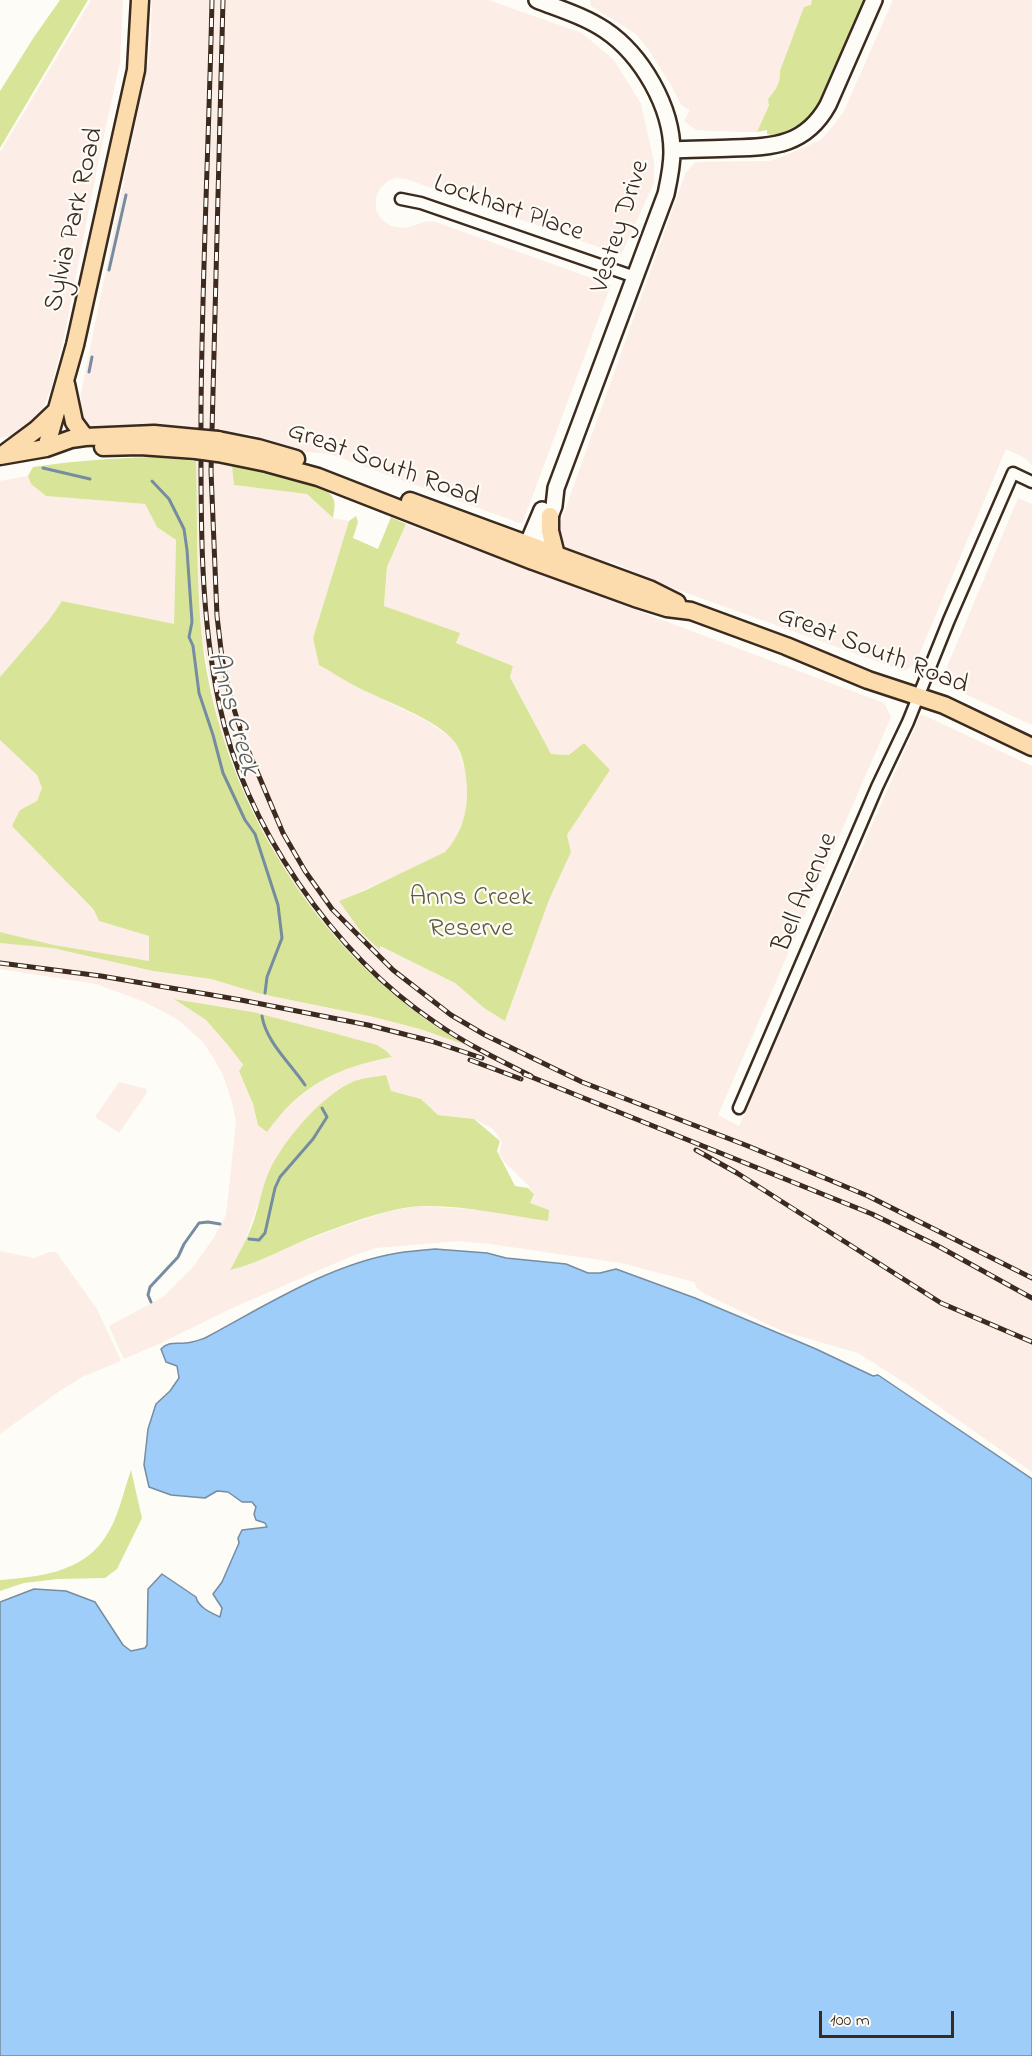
<!DOCTYPE html>
<style>
body{margin:0}
#map{position:relative;width:1032px;height:2056px;overflow:hidden;background:#fdfcf7;font-family:"Indie Flower",sans-serif}
canvas{display:block}
.scale{position:absolute;left:819px;top:2011px;width:135px;height:27px;box-sizing:border-box;border:3px solid #3b2a1e;border-top:0;padding-left:8px;font-size:18px;line-height:21px;white-space:nowrap;color:#3b2a1e;-webkit-text-stroke:4px #fdfcf7;paint-order:stroke}
</style>
<div id="map">
<canvas width="1032" height="2056"></canvas>
<div class="scale">100 m</div>
</div>
<script>
const ctx = document.querySelector('canvas').getContext('2d');
ctx.lineJoin = 'round';
function fill(path, color) { ctx.fillStyle = color; ctx.fill(path, 'evenodd'); }
function trace(path, color, width, dash) { ctx.strokeStyle = color; ctx.lineWidth = width; ctx.lineCap = dash ? 'butt' : 'round'; ctx.setLineDash(dash || []); ctx.stroke(path); }
function drawText(font, color, halo, rows, align = 'center') {
  ctx.font = font + ' "Indie Flower",sans-serif'; ctx.lineWidth = 4.5; ctx.setLineDash([]); ctx.textBaseline = 'middle'; ctx.strokeStyle = halo; ctx.fillStyle = color; for (const [text, x, y, turn = 0] of rows) {
    ctx.save(); ctx.translate(x, y); ctx.rotate((+turn || 0) * Math.PI / 180); ctx.textAlign = isNaN(turn) ? turn : align; if (halo) ctx.strokeText(text, 0, 0); ctx.fillText(text, 0, 0); ctx.restore();
  }
}
fill(new Path2D(`
 M91 0H123L120 62 98 163 64 337 51 388 41 413 37 419 16 435 0 438V152Z
 M152 0H488L582 33 614 60 641 104 654 162V183L621 255 406 179 396 178 388 181 380 188 376 198V210L382 220 391 226 406 228 424 222 433 221 611 285 522 524 330 454 307 452 250 434 144 425 93 428 84 424 80 414 81 393 150 52Z
 M590 0H813L757 132H741L696 130 684 121 690 110 681 105 672 87 648 49 636 34 591 6Z
 M893 0H1032V466L1027 459 1006 449 915 664 904 671 656 582 613 562 590 559 569 552 560 543 557 532 686 172 696 162 769 161 782 157 820 140 828 132 843 113Z
 M196 461 232 465 235 485 307 494 333 518 349 521 313 638 319 664 357 687 427 721 452 738 457 744 468 782 466 814 454 843 445 852 430 861 339 901 379 946 455 983 484 1008 505 1021 549 900 571 852 567 835 610 770 569 755 551 754 510 676 513 666 456 643 459 633 384 606 387 567 406 524 884 703 891 717 718 1115 739 1126 921 714 1032 766V1472L910 1386 858 1353 782 1331 705 1294 697 1288 694 1282 621 1263 490 1244 459 1241 376 1248 352 1256 230 1309 161 1343 124 1359 109 1326 163 1297 193 1267 215 1236 226 1215 236 1122 232 1102 223 1075 213 1057 202 1041 177 1019 145 1002 96 984 0 969V934L153 971 211 979 261 994 369 1016 420 1029 462 1043 421 1017 375 978 323 921 291 880 271 847 240 782 226 745 215 707 202 638 198 581ZM175 999 253 1012 326 1031 391 1057 361 1063 340 1070 315 1084 294 1102 276 1119 258 1125 253 1104 239 1071 243 1066 227 1044 206 1020ZM351 1082 421 1099 438 1115 474 1119 493 1129 502 1142 499 1153 505 1163 528 1185 534 1194 530 1203 548 1221 484 1210 419 1206 389 1211 341 1227 230 1269 243 1247 270 1169 280 1151 316 1110 331 1095Z
 M28 476 31 484 46 496 145 504 157 527 176 540 174 625 62 601 49 620 0 677V481Z
 M1018 498 1032 504V725L948 686 944 674Z
 M0 740 37 775 42 788 37 801 20 810 74 891 94 910 99 921 149 936V962L54 945 0 932Z
 M119 1082 147 1089 146 1094 119 1133 95 1117Z
 M0 1251 34 1258 50 1252H56L97 1309 121 1361 82 1377 61 1390 0 1434Z`), '#fcede6');
fill(new Path2D(`
 M60 0H88L0 148V91L34 37Z
 M812 0H864L815 110 800 124 776 136 767 134V130L757 132 769 105 768 99C775 92 781 81 780 71L804 7 811 5Z
 M153 457 196 461C198 531 195 604 207 673 235 825 332 968 466 1045L420 1029 369 1016 261 994 211 979 153 971 53 948 0 943V932L54 945 149 961V936L99 921 94 910 12 826 20 810 37 801 42 788 37 775 0 740V677L49 620 62 601 174 624 176 540 157 527 145 504 46 496 31 484 28 476 33 467C73 461 113 458 153 457Z
 M232 465C253 469 319 480 331 495 337 502 334 510 333 518L307 494 234 485Z
 M356 516 358 522 353 538 378 549 391 517 406 524 387 567 384 606 460 633 456 643 513 666 510 677 551 754 569 755 584 743 610 770 567 835 571 852 549 900 505 1021 484 1008 455 983 380 946V950L362 933 339 901 366 890 445 852C459 837 466 818 467 798 468 783 464 753 454 741 436 719 384 701 359 688 345 681 332 672 319 665L313 638 349 521Z
 M174 999 253 1012 326 1031 377 1045 386 1051 392 1057C337 1067 300 1086 267 1132L258 1125 253 1104 239 1071 243 1065 227 1044 206 1020Z
 M386 1075 391 1091 421 1099 438 1115 474 1119 500 1141 497 1151 515 1186 528 1188 534 1194 530 1203 549 1210 548 1221C506 1215 464 1205 421 1206 391 1207 344 1225 315 1236 286 1247 260 1263 230 1270 239 1253 248 1238 254 1220 259 1205 264 1180 271 1167 286 1138 320 1098 350 1083 360 1078 375 1077 386 1075Z
 M131 1470 142 1518 117 1569 105 1578 58 1579 24 1583 0 1591V1580C37 1577 81 1573 104 1539 118 1520 123 1493 131 1470Z`), '#d8e598');
const water = new Path2D(`
 M435 1249 487 1253 506 1258 566 1264 588 1273H600L616 1269 695 1298 816 1349 873 1376 878 1375 1032 1479V2056H0V1602L34 1589 66 1591 95 1602 123 1645 131 1651 145 1648 147 1645 148 1589 162 1574 196 1597C198 1607 211 1613 220 1617L222 1608 213 1594 222 1582 239 1543 238 1538 242 1530 267 1527 265 1523 256 1520 254 1514 256 1507 252 1502H242L228 1492 217 1491 205 1498 171 1495 149 1487 144 1465 148 1429 156 1404 170 1391 179 1378 177 1366 166 1362 161 1349C168 1341 176 1344 185 1343 192 1343 199 1340 205 1338 265 1306 330 1264 398 1253 410 1251 423 1250 435 1249Z`);
fill(water, '#9ecdf9');
trace(water, '#768ca1', 1.5);
trace(new Path2D(`
 M109 270 126 195
 M89 372 92 357
 M43 468 90 479
 M152 481 169 499 184 529 187 550 192 622 189 637 193 646 199 693 213 735 223 773 245 820 255 834 278 905 282 938 267 977 265 993
 M262 1016C266 1042 291 1064 305 1085
 M249 1239 259 1240 265 1233 275 1188 280 1177 313 1139 327 1117 322 1108
 M151 1302 148 1295 150 1287 178 1257 184 1244 199 1223 208 1222 220 1224`), '#768ca1', 3);
const street = new Path2D(`
 M401 199 421 203 635 277
 M739 1108 877 787 908 722 949 620 1013 473 1032 482`);
const secondary = new Path2D(`
 M672 150C692 149 712 149 733 148 774 147 806 145 828 105L874 0
 M523 555 542 510
 M534 558 554 506 556 488 666 194C669 180 672 167 672 152 672 107 642 55 605 30 584 16 560 9 537 0`);
const primary = new Path2D(`
 M66 384 74 422 85 437
 M218 440 258 448 296 459
 M103 447 140 446 196 450
 M46 448 75 345 136 70 140 0
 M5 453 36 430 57 410
 M218 453 267 463 318 477 533 561 635 598 667 608 691 611 786 646 868 680 944 705 1032 747
 M0 456 46 448 71 439 85 437 154 434 196 438
 M410 501 649 589 677 603
 M550 516V531L556 555`);
trace(street, '#3b2a1e', 15);
trace(secondary, '#3b2a1e', 20);
trace(primary, '#3b2a1e', 21);
trace(street, '#fdfcf7', 10);
trace(secondary, '#fdfcf7', 15);
trace(primary, '#fcdcac', 16);
const rail = new Path2D(`
 M212 0C209 138 202 275 201 413 201 510 199 608 219 703 244 825 333 954 436 1023 466 1044 499 1060 531 1076
 M223 0 211 471 217 616 222 658 231 700 245 743 283 833 305 871 332 909 393 970 451 1015 485 1035 582 1082 748 1146 868 1196 1032 1278
 M0 963 101 976 241 1000 368 1025 431 1041 482 1058
 M470 1060 521 1079
 M524 1074 872 1214 936 1245 1032 1298
 M696 1150 737 1173 941 1303 1032 1342`);
trace(rail, '#3b2a1e', 5);
trace(rail, '#fdfcf7', 3, [9]);
const primaryBridge = new Path2D(`
 M196 438 218 440
 M196 450 218 453`);
trace(primaryBridge, '#3b2a1e', 21, []);
trace(primaryBridge, '#fcdcac', 16);
drawText('27px', '#3b2a1e', '#fdfcf7', [
 ["Lockhart Place",508,210,19],
 ["Sylvia Park Road",76,220,-77],
 ["Vestey Drive",622,227,-72],
 ["Great South Road",383,466,20],
 ["Great South Road",872,652,21],
 ["Bell Avenue",807,893,-67]
]);
drawText('27px', '#62593c', '#fdfcf7', [
 ["Anns Creek",471,900],
 ["Reserve",471,931]
]);
drawText('italic 28px', '#595b60', '#fdfcf7', [
 ["Anns Creek",231,714,74]
]);
</script>
